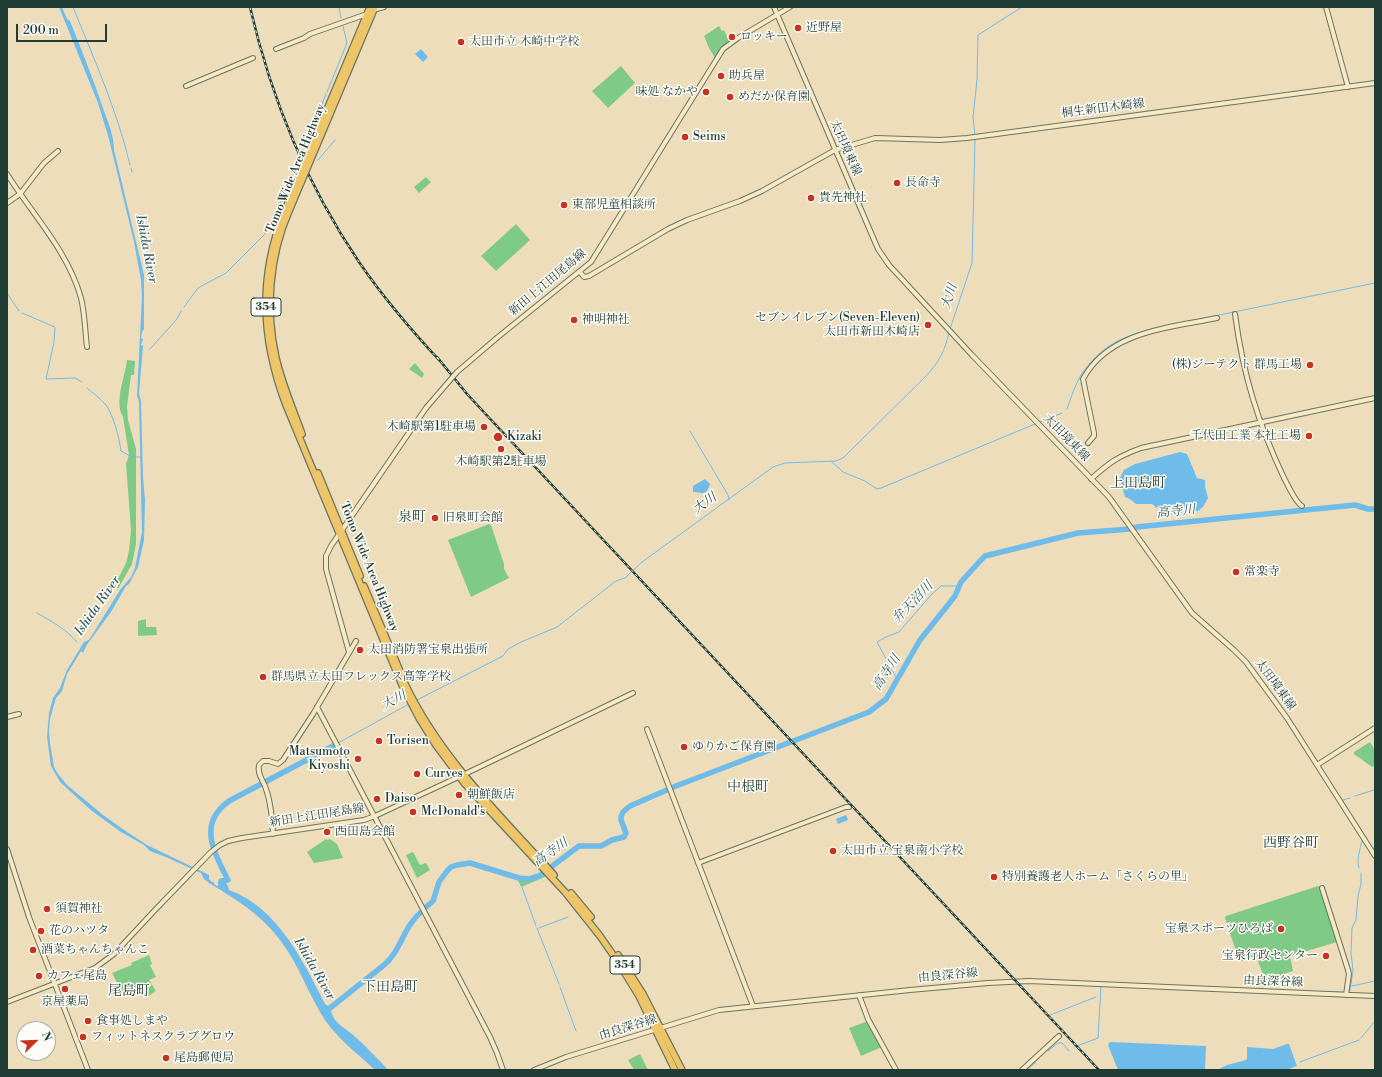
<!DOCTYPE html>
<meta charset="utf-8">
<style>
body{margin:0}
#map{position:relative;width:1382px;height:1077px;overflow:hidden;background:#edb;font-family:"Libre Bodoni",serif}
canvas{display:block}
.frame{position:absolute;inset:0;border:8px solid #1f3d34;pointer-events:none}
.north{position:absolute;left:16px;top:1021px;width:40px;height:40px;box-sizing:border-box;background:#fdfcf7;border:1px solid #a4b0a9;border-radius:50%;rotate:67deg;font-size:11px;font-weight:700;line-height:16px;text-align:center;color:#1f3d34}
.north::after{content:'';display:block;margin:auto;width:14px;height:18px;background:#c8321e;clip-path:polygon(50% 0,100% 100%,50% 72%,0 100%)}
.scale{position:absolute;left:16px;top:24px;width:91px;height:18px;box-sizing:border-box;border:2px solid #1f3d34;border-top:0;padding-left:5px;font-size:12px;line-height:14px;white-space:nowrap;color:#1f3d34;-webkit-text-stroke:3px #fdfcf7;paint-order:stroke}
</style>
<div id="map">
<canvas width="1382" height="1077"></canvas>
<div class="frame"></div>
<div class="north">N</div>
<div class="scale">200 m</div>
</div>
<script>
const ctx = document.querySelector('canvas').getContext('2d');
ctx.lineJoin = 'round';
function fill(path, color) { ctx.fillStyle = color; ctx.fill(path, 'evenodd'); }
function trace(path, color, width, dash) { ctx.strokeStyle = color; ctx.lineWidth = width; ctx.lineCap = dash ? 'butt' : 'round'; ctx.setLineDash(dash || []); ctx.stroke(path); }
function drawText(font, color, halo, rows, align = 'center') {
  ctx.font = font + ' "Libre Bodoni","Noto Serif JP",serif'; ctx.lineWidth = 3; ctx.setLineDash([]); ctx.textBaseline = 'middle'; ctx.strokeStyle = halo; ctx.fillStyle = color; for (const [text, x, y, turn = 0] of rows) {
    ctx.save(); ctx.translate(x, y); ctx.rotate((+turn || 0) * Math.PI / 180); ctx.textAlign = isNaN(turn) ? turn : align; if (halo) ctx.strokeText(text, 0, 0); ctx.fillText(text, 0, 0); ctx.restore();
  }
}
fill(new Path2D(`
 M719 26 722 31 724 30 729 41 720 50 715 58 709 48 704 36Z
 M621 66 635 83 608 108 592 91Z
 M426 177 431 182 419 193 414 187Z
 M516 224 530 240 496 271 481 256Z
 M127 360 135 361 134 375H131L127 407 128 420 136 449V544L132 564 118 589 115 585 126 563 129 551 131 530 126 464 129 455 123 417C114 402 125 377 127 360Z
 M415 363 424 374 422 378 409 369Z
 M489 524 491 525 504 564V569L509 578 471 597 448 540Z
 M146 619V627H156L157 635 138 636V621Z
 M1370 742 1375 750V765L1372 767 1354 754V752Z
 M326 839 327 840 330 839 337 844 343 858 314 863 307 852Z
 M413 852 420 865 426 863 430 870 417 878 406 855Z
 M483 868C501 874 525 887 543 874L545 877 521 887V883H519L518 880 486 870 484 871Z
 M1318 886 1320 887 1337 940V942L1290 956 1293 971 1265 980 1256 956 1241 961 1239 960 1225 918 1226 916Z
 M149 955 152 964 150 965 156 977 149 980 156 991 147 997 141 988 132 992 131 991 123 994 112 973 132 965 131 963Z
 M868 1021 882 1047 861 1056 849 1028Z
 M640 1054 648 1070H634L628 1060Z`), '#80ca88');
fill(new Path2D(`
 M59 7H62L67 19 70 21C82 51 94 81 104 111 109 124 114 137 114 150L144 275V329L142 332 141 338 143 339 141 345 143 346 139 394 141 401 143 477 145 500 144 540 138 567 129 584 126 586 111 612 86 646 83 653 81 651 67 674 62 691 56 698 50 719 49 731 50 743 54 767 58 774 67 785 103 815 127 832 147 845 209 875V879L212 882H214V884L217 886 219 885 218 883 220 879C226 882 228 884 229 890 278 908 303 961 325 1004 332 1008 331 1014 335 1020 340 1026 346 1029 352 1034 365 1045 377 1058 388 1070H375C358 1054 338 1039 325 1020 311 998 302 974 289 953 267 918 242 903 209 883L204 879 201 873 166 857 150 851 144 845 121 832 92 811 61 783 56 775 51 766 47 737 49 713 53 698 60 688 67 670 84 642 89 640 120 590 131 577 135 568 142 532 139 402 137 396 142 296 141 280 134 242 109 139 98 103Z
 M421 49 428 57 423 62 415 54Z
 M1180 452 1187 454 1197 478 1205 480V487L1208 498 1203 507 1198 511 1164 514 1152 504H1136L1130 499 1125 497 1120 478 1124 470 1135 464Z
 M705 479 710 484C706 497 703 492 693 492V486Z
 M846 815 848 820 838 824 836 819Z
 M1110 1042 1206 1046 1205 1070H1118L1108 1045Z
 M1287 1044H1289L1297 1066 1286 1070H1217L1227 1065 1246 1060 1247 1058V1047L1273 1049Z`), '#6fbbe9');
trace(new Path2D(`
 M73 7C94 59 117 110 130 165
 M339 7 341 18
 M327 92 347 43 343 26
 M320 109 326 94
 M975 136 973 117 977 80 978 35 1022 7
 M318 160 335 140
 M131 168 132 172
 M270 226 274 218 288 184
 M7 293 19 311
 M184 307 198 288 226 273 263 236 267 231
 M22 313 55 327 54 342 46 379 75 378 82 382
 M1195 320 1375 283
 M950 329 972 263 975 140
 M150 349 177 319 181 311
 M87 388C93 393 101 399 106 405 114 417 119 437 121 451L132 457H141
 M1067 409C1071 398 1075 385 1081 375 1100 346 1124 335 1157 328
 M1040 422 1062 413
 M690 431 728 495 729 500
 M831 461 843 472 865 481 877 489 881 488 1035 424
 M37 613C51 621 66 629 77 642
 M897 679 877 642 886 637 899 632 931 595 941 586H959
 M415 701 503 656 508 649 521 642 557 627 616 581 625 578 642 562 773 467 785 463 836 461 843 458 926 376C939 362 945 351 949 332
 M338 743 409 704
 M1355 796 1374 790
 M1350 798 1343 800V802L1365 836
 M1359 868C1356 860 1360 850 1362 841
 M520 883 521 886
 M522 887 536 926
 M537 928 559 984
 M539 928 568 917
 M1106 982 1114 983
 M1352 986 1375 981
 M560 987 576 1031
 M1349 991H1350L1353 970 1351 953 1352 928 1356 920 1358 896 1361 884V873
 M1325 992H1346
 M1050 1015 1096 997
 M1098 1038 1101 987
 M1361 1038 1375 1021
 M1074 1047 1098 1038
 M1048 1051 1058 1043H1062L1069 1051
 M1300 1062 1359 1040
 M1027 1070 1036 1062`), '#6fbbe9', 1);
trace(new Path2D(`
 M221 886V881L228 880C214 852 197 824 229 801L333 746
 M425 908 433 901 439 882 447 871 451 867 457 865 470 863 519 878 529 879 539 876 579 846H601L612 840 624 837 626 833 621 820V817L623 812 630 806 676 786 869 712 886 699 920 640 955 596 961 582 980 561 985 556 1078 533 1130 529 1137 527 1355 505 1368 509H1375
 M325 1012 384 965C401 951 403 927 422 911`), '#6fbbe9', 5.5);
const secondary = new Path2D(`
 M774 7 878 249 889 265 972 355 1109 497 1192 613 1234 650 1246 662 1287 718 1375 856
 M1326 7 1348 87
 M373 10 384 7
 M276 49 304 38 310 34 367 14
 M186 86 253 58
 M7 174C32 214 68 251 81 298 85 314 85 331 87 347
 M7 203 20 194 44 163 58 151
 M580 272 584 277 589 276 668 229 687 220 740 201 762 191 835 150 875 138 940 140 967 138 1375 83
 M1235 314C1243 375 1258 423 1284 478 1288 485 1295 502 1302 506
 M498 337 591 262 723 49 738 38 790 7
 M1088 443 1094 436V433L1083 379C1109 331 1169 328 1217 318
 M1091 479C1110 462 1117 457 1141 448L1375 398
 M349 652 326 569V556L331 546 426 408
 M317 707 490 1037 497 1053 503 1070
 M7 717 19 714
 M647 729 753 1006
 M1317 765 1375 728
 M273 834C272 818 271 802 265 786 262 779 257 773 259 765L263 761H269L278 764 283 760 313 714 356 641
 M7 849 29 917 88 1070
 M698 863 846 807H849
 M1322 888 1348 970 1349 974 1346 995
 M859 995 868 1019 896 1070
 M7 1002 95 968 114 954 155 910 211 852 220 845 228 841 242 838 364 820 375 816 467 773 633 693
 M534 1070 566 1057 719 1010 910 990 988 983 1029 981 1375 996
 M1022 1070 1059 1036`);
const highway = new Path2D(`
 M326 112 370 7
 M330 114 375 7
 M285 210C258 276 261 339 286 405L402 685 419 718 436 745 465 784 565 892 600 936 618 962 639 996 675 1070
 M289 211C269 257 265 310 276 358 282 384 293 409 302 434
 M318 473 360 576
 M364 586 402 676
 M405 684C440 758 500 815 554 875
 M571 893 591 917
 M618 955 643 994 682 1070`);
trace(secondary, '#677563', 6);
trace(highway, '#677563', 8);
trace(secondary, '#f8e8c3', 4);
trace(highway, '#eec569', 5.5);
const rail = new Path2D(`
 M250 7C271 98 307 185 359 262 383 297 411 330 440 361
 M437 357 467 394 494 423 1099 1070`);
trace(rail, '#1f3d34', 2.5);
trace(rail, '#fdfcf7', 1, [3]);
const secondaryBridge = new Path2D(`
 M426 408 457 372 498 337`);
const highwayBridge = new Path2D(`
 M285 210 326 112
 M289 211 330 114`);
trace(secondaryBridge, '#677563', 6, []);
trace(highwayBridge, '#677563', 8, []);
trace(secondaryBridge, '#f8e8c3', 4);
trace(highwayBridge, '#eec569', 5.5);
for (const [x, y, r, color] of [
 [798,28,4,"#c8321e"],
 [732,37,4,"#c8321e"],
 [461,42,4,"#c8321e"],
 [721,76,4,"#c8321e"],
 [706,92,4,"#c8321e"],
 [730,97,4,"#c8321e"],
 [685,137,4,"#c8321e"],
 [897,183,4,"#c8321e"],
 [811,198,4,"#c8321e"],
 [564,205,4,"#c8321e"],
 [574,320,4,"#c8321e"],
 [928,325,4,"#c8321e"],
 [1310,365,4,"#c8321e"],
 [484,427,4,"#c8321e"],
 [1309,436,4,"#c8321e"],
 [498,437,5,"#c8321e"],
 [501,449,4,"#c8321e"],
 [435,518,4,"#c8321e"],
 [1236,572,4,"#c8321e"],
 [360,650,4,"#c8321e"],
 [263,677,4,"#c8321e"],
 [379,741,4,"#c8321e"],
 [684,747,4,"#c8321e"],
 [358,759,4,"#c8321e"],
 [417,774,4,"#c8321e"],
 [459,795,4,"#c8321e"],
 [377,799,4,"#c8321e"],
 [413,812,4,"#c8321e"],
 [327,832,4,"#c8321e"],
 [833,851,4,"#c8321e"],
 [994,877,4,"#c8321e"],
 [47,909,4,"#c8321e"],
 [1281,929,4,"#c8321e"],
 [41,931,4,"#c8321e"],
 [33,950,4,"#c8321e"],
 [1326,956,4,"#c8321e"],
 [39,976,4,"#c8321e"],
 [65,989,4,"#c8321e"],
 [88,1021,4,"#c8321e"],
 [83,1037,4,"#c8321e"],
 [166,1058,4,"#c8321e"]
]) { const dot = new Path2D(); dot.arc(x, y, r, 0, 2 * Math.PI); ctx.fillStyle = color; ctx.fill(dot); trace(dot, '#fdfcf7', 1.5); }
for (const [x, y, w] of [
 [266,307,30],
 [625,965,30]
]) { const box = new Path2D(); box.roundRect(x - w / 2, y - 9, w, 18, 3); ctx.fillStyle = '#fdfcf7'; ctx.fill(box); trace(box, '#1f3d34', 1); }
drawText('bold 11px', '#1f3d34', null, [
 ["354",266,307],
 ["354",625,965]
]);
drawText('12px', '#1f3d34', '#fdfcf7', [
 ["近野屋",806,28],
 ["ロッキー",740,37],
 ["太田市立 木崎中学校",469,42],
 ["助兵屋",729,76],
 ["味処 なかや",698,92,"right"],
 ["めだか保育園",738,97],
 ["Seims",693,137],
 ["長命寺",905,183],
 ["貴先神社",819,198],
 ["東部児童相談所",572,205],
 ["セブンイレブン(Seven-Eleven)",920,318,"right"],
 ["太田市新田木崎店",920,332,"right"],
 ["神明神社",582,320],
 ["(株)ジーテクト 群馬工場",1302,365,"right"],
 ["木崎駅第1駐車場",476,427,"right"],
 ["千代田工業 本社工場",1301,436,"right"],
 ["Kizaki",507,437],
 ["木崎駅第2駐車場",501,462,"center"],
 ["旧泉町会館",443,518],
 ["常楽寺",1244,572],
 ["太田消防署宝泉出張所",368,650],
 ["群馬県立太田フレックス高等学校",271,677],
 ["Torisen",387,741],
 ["ゆりかご保育園",692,747],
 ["Matsumoto",350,752,"right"],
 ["Kiyoshi",350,766,"right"],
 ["Curves",425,774],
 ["朝鮮飯店",467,795],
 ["Daiso",385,799],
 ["McDonald's",421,812],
 ["西田島会館",335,832],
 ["太田市立 宝泉南小学校",841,851],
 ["特別養護老人ホーム「さくらの里」",1002,877],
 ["須賀神社",55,909],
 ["宝泉スポーツひろば",1273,929,"right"],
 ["花のハツタ",49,931],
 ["酒菜ちゃんちゃんこ",41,950],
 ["宝泉行政センター",1318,956,"right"],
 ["カフェ尾島",47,976],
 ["京屋薬局",65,1002,"center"],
 ["食事処しまや",96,1021],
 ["フィットネスクラブグロウ",91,1037],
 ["尾島郵便局",174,1058]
], 'left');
drawText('12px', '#1f3d34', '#fdfcf7', [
 ["桐生新田木崎線",1103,109,-7],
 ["太田境東線",845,148,66],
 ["Tomo Wide Area Highway",296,169,-68],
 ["新田上江田尾島線",548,283,-40],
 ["太田境東線",1066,438,46],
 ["Tomo Wide Area Highway",369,567,68],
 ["太田境東線",1275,685,54],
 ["新田上江田尾島線",317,816,-9],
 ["由良深谷線",948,976,-5],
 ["由良深谷線",1273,982,2],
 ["由良深谷線",628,1028,-17]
]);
drawText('italic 13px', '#335c61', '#fdfcf7', [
 ["Ishida River",146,249,79],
 ["大川",950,297,-72],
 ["大川",705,504,-36],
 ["高寺川",1176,512,-6],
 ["弁天沼川",913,603,-46],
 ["Ishida River",98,606,-55],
 ["高寺川",887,673,-56],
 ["大川",394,701,-28],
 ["高寺川",551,853,-35],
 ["Ishida River",314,969,60]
]);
drawText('14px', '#1f3d34', '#fdfcf7', [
 ["上田島町",1138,484],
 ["泉町",412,518],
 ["中根町",748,788],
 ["西野谷町",1291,844],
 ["下田島町",390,988],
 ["尾島町",129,992]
]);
</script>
